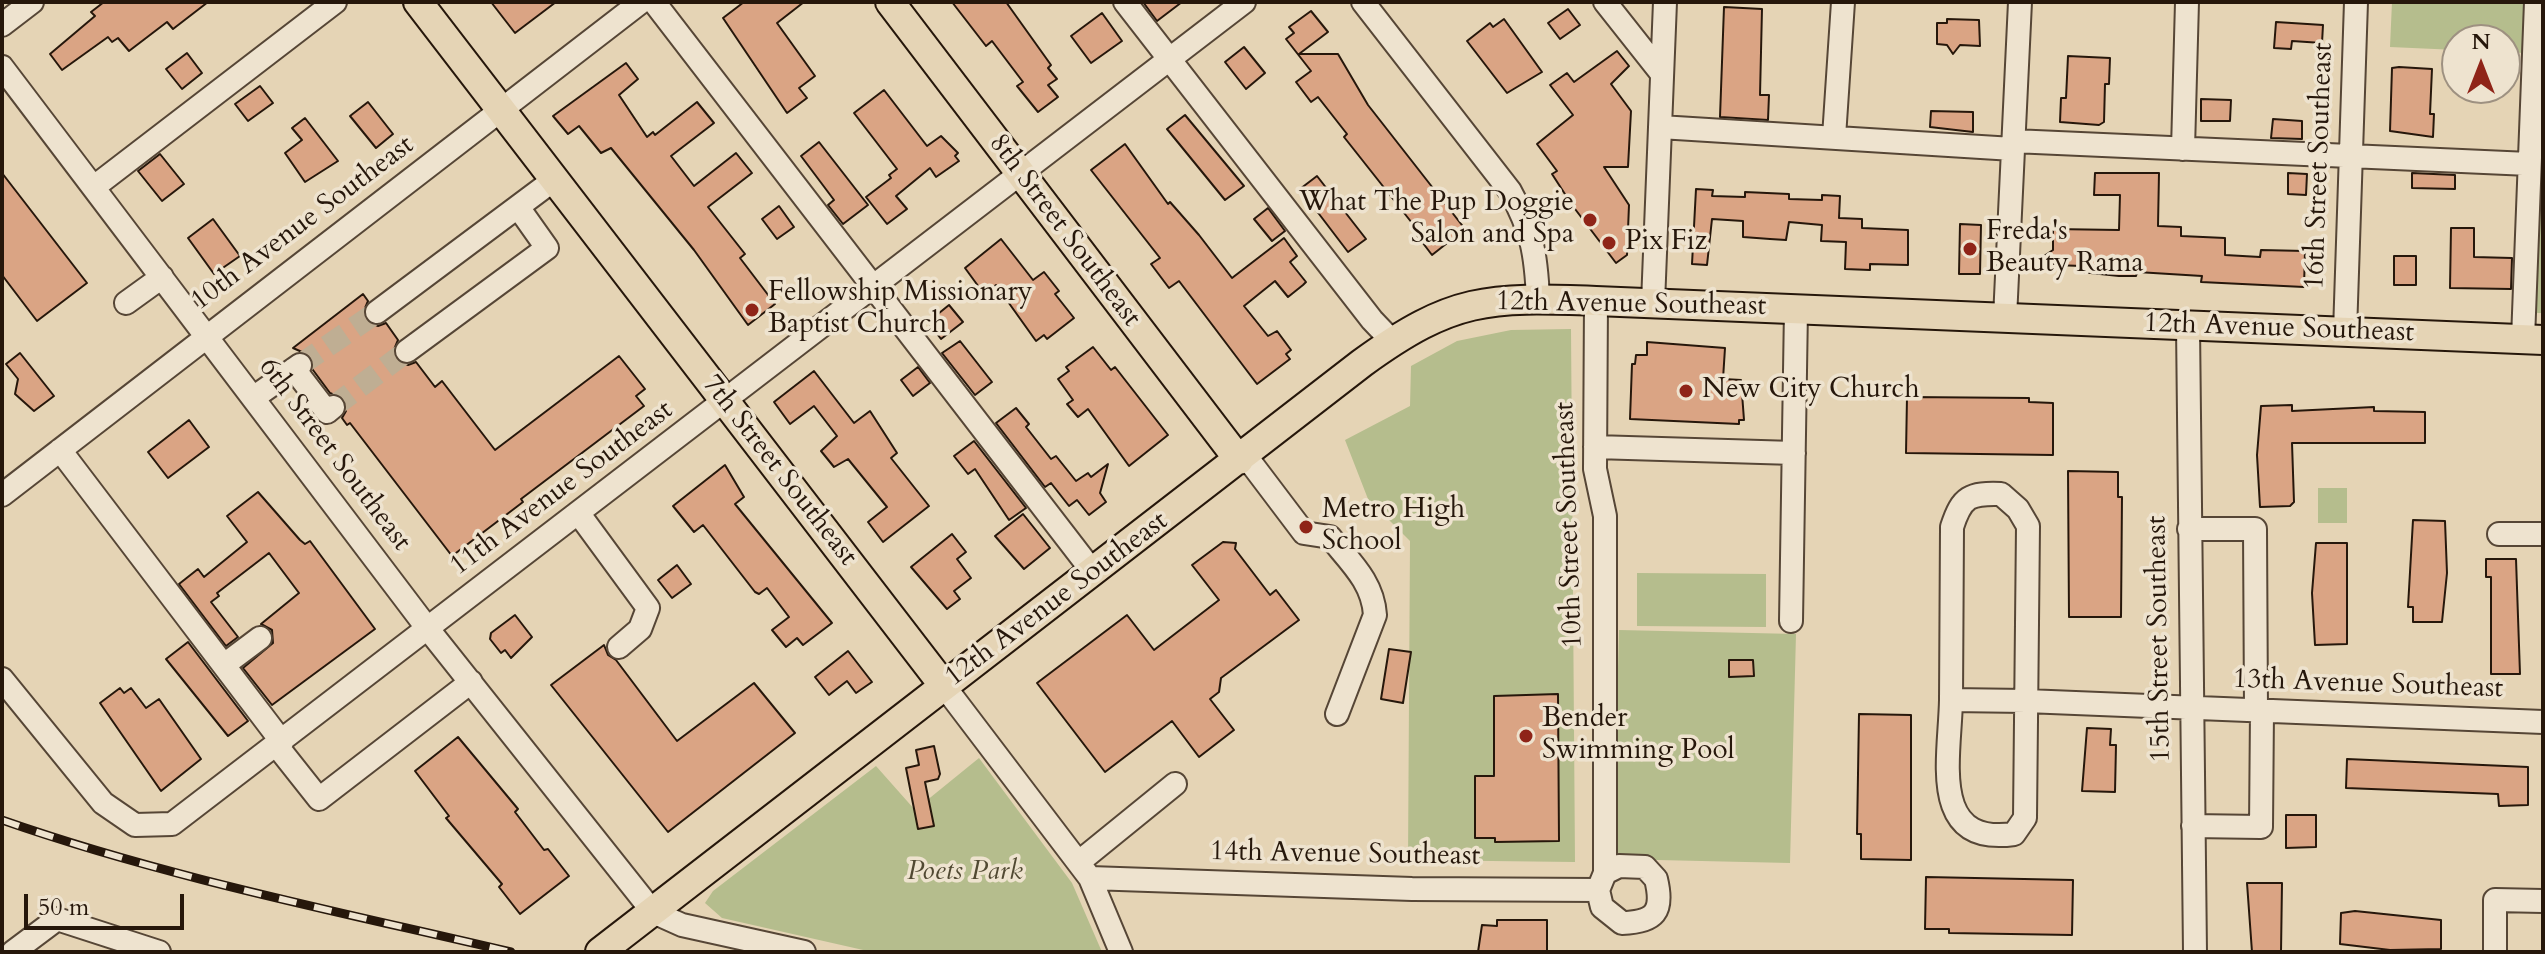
<!DOCTYPE html>
<style>
body{margin:0}
#map{position:relative;width:2545px;height:954px;overflow:hidden;background:#e5d4b5;font-family:Cardo,serif}
canvas{display:block}
.frame{position:absolute;inset:0;border:4px solid #26170b;pointer-events:none}
.north{position:absolute;left:2441px;top:24px;width:80px;height:80px;box-sizing:border-box;background:#eee3cf;border:2px solid #9e9181;border-radius:50%;rotate:0deg;font-size:22px;font-weight:700;line-height:32px;text-align:center;color:#26170b}
.north::after{content:'';display:block;margin:auto;width:28px;height:36px;background:#8f2418;clip-path:polygon(50% 0,100% 100%,50% 72%,0 100%)}
.scale{position:absolute;left:24px;top:894px;width:160px;height:36px;box-sizing:border-box;border:4px solid #26170b;border-top:0;padding-left:10px;font-size:24px;line-height:28px;white-space:nowrap;color:#26170b;-webkit-text-stroke:6px #eee3cf;paint-order:stroke}
</style>
<div id="map">
<canvas width="2545" height="954"></canvas>
<div class="frame"></div>
<div class="north">N</div>
<div class="scale">50 m</div>
</div>
<script>
const ctx = document.querySelector('canvas').getContext('2d');
ctx.lineJoin = 'round';
function fill(path, color) { ctx.fillStyle = color; ctx.fill(path, 'evenodd'); }
function trace(path, color, width, dash) { ctx.strokeStyle = color; ctx.lineWidth = width; ctx.lineCap = dash ? 'butt' : 'round'; ctx.setLineDash(dash || []); ctx.stroke(path); }
function drawText(font, color, halo, rows, align = 'center') {
  ctx.font = font + ' Cardo,serif'; ctx.lineWidth = 7; ctx.setLineDash([]); ctx.textBaseline = 'middle'; ctx.strokeStyle = halo; ctx.fillStyle = color; for (const [text, x, y, turn = 0] of rows) {
    ctx.save(); ctx.translate(x, y); ctx.rotate((+turn || 0) * Math.PI / 180); ctx.textAlign = isNaN(turn) ? turn : align; if (halo) ctx.strokeText(text, 0, 0); ctx.fillText(text, 0, 0); ctx.restore();
  }
}
fill(new Path2D(`
 M2392 2H2543V54L2505 52V40H2457V50L2390 47Z
 M2543 65V313H2533Z
 M1571 329 1575 862 1408 860 1410 541 1368 499 1345 440 1410 406 1411 366 1457 341 1511 330Z
 M2318 488H2347V523H2318Z
 M1637 573 1766 574V627L1637 626Z
 M1619 630 1796 634 1790 863 1613 859Z
 M979 758 1072 883 1102 952H872L722 918 705 903 713 891 876 766 915 810Z`), '#b5bd8d');
const building = new Path2D(`
 M104 2H208L173 29 167 22 129 51 118 38 112 42 108 37 62 70 50 54 95 16 91 12Z
 M491 2H556L515 33Z
 M744 2H804L777 23 815 76 799 88 807 98 787 113 723 18Z
 M952 2H1006L1051 65 1048 68 1057 79 1048 85 1058 97 1038 112 1017 86 1023 82 992 41 986 46Z
 M1143 2H1182L1157 21Z
 M1724 7 1762 9 1760 95H1769L1768 120 1720 117Z
 M1568 9 1580 25 1560 39 1548 23Z
 M1311 11 1328 32 1299 54H1338L1368 105 1465 229 1432 255 1413 230 1416 228 1344 137 1347 134 1318 97 1311 102 1296 82 1311 71 1286 39 1294 33 1289 27Z
 M1102 13 1122 41 1091 63 1071 36Z
 M1504 19 1542 72 1507 93 1467 41 1490 23 1493 27Z
 M1947 19 1979 20 1980 46 1960 45 1953 54 1947 45 1937 44V23H1947Z
 M2276 22 2323 25 2322 43 2292 41 2291 49 2274 48Z
 M1244 47 1265 73 1246 89 1225 62Z
 M1617 51 1629 66 1611 84 1631 111 1628 167H1604L1629 205 1627 255 1616 263 1572 205 1552 174 1557 171 1537 144 1573 115 1550 85 1567 73 1574 82Z
 M187 53 202 73 182 89 166 69Z
 M2068 56 2110 58 2109 84H2105L2104 122 2099 125 2060 122 2061 98H2066Z
 M626 63 638 79 619 95 647 137 653 132 655 135 697 102 714 123 671 156 694 186 736 153 752 173 708 207 745 254 740 258 775 304 748 325 694 250 611 148 601 153 579 126 568 134 553 116Z
 M2399 67 2432 69 2430 114H2434L2433 137 2390 131 2392 68Z
 M260 86 273 103 248 121 235 104Z
 M884 90 927 146 941 136 958 153 955 156 959 161 936 177 930 168 896 196 907 209 887 224 866 197 891 178 889 175 897 169 854 113Z
 M2201 99 2231 100 2230 121H2201Z
 M368 102 393 134 376 148 350 116Z
 M1931 111 1973 112V132L1930 127Z
 M1185 115 1244 186 1225 200 1167 129Z
 M305 118 338 161 305 182 285 153 302 140 292 128Z
 M2273 119 2302 121V139L2271 138Z
 M819 142 868 205 843 224 828 205 834 200 801 156Z
 M1125 144 1168 204 1170 202 1199 235 1232 278 1284 238 1297 256 1290 262 1306 282 1303 285 1288 297 1275 281 1244 306 1268 336 1277 331 1291 350 1286 354 1290 359 1257 384 1179 281 1169 288 1151 264 1160 258 1091 170Z
 M160 154 184 184 162 201 138 171Z
 M2 173 87 283 37 321 2 275Z
 M2095 173H2159L2158 226 2181 227V236L2225 238V255L2260 257 2261 250 2305 251 2304 287 2201 282 2202 276 2137 272 2136 276H2119L2081 272 2082 266 2054 265 2044 256 2053 250V229L2119 230 2120 195H2094Z
 M2288 173 2307 174 2306 195 2288 194Z
 M2412 173 2455 175V189L2412 188Z
 M1317 176 1366 239 1348 252 1300 189Z
 M1696 189 1713 190 1712 196 1745 197V192L1789 194V199L1822 200V195L1840 196 1839 218 1862 219V228L1908 230V265L1870 264V270L1845 269 1846 242 1821 241 1822 225 1789 222 1786 240 1770 239 1743 237V221L1712 219 1707 265 1692 264Z
 M779 206 794 227 777 239 762 219Z
 M1268 208 1285 231 1272 241 1254 219Z
 M213 219 240 256 214 274 188 238Z
 M1960 224 1981 225 1980 274H1959Z
 M2451 228H2474V257L2512 258 2511 289 2450 288Z
 M1001 239 1033 280 1044 272 1059 291 1055 294 1074 318 1047 339 1044 335 1036 341 996 285 984 294 965 268Z
 M2394 256H2416V285H2394Z
 M363 294 368 301 363 313 366 321 378 326 386 323 398 340 393 352 396 360 408 365 416 362 435 387 442 381 495 450 619 356 645 389 636 396 644 406 521 499 523 502 452 556 350 423 347 425 342 418 346 411 344 399 330 393 313 370 311 356 293 348Z
 M949 305 963 322 941 339 928 322Z
 M960 341 992 382 975 395 942 353Z
 M1647 342 1725 348 1723 379 1741 380 1744 420H1739V424L1630 419 1632 364H1635L1636 355H1647Z
 M1093 347 1111 370 1115 367 1168 435 1129 466 1088 409 1078 417 1067 404 1073 400 1058 379 1069 371 1066 367Z
 M20 353 54 396 34 411 15 394 18 379 6 364Z
 M918 367 930 383 913 396 901 380Z
 M814 371 854 423 870 411 897 453 891 458 929 506 883 542 868 522 887 507 848 459 834 467 821 451 837 436 814 406 790 424 774 402Z
 M1907 397 2029 398V402L2053 403V455L1906 453Z
 M2292 405V411L2374 407V411L2425 412V443H2292L2294 502 2290 506 2260 507 2257 455 2261 406Z
 M1016 408 1029 424 1026 427 1051 459 1056 456 1076 481 1088 473 1091 477 1108 464 1100 493 1106 502 1089 515 1077 500 1069 506 1051 483 1045 487 996 423Z
 M189 420 209 447 168 478 148 452Z
 M974 441 1026 508 1009 520 975 469 968 474 954 456Z
 M725 465 744 497 735 504 832 623 803 645 797 638 786 647 772 630 789 617 767 588 759 594 755 592 703 525 694 532 673 506Z
 M2068 471 2118 472V497H2122L2121 617H2069Z
 M258 492 300 540 305 544 310 541 375 629 272 705 243 668 273 643 272 630 261 624 299 593 269 553 217 593 219 596 211 602 238 637 226 646 179 584 198 569 204 577 247 542 227 516Z
 M1023 514 1050 548 1024 569 995 536Z
 M2413 520 2445 521 2447 573 2442 622H2413V607H2408Z
 M952 534 966 552 957 559 971 578 954 591 960 599 947 609 911 567Z
 M1223 542 1236 543 1235 549 1270 595 1276 590 1299 620 1221 678 1219 692 1210 699 1234 730 1199 757 1172 721 1105 772 1037 683 1127 615 1154 650 1219 600 1192 565Z
 M2316 543H2347V644L2315 645 2312 593Z
 M2486 559H2516L2520 674H2491V577H2486Z
 M677 565 691 584 672 598 658 580Z
 M515 615 532 637 511 658 505 650 501 653 490 639 491 633Z
 M188 642 248 721 228 736 166 659Z
 M604 645 608 655 616 660 677 741 754 683 795 733 668 832 551 685Z
 M1389 649 1411 652 1403 703 1381 699Z
 M848 651 872 682 856 693 847 681 829 695 815 677Z
 M1729 660H1753L1754 676 1729 677Z
 M120 688 124 693 131 688 146 708 159 699 201 759 161 791 100 703Z
 M1558 694 1559 841 1495 842V838H1475V776H1494V696Z
 M1859 714 1911 715V860L1861 859V834H1857Z
 M2087 728 2111 729 2110 745H2116L2115 792 2082 791Z
 M458 737 518 809 515 812 544 850 548 849 569 876 520 914 499 887 502 884 446 818 449 816 415 771Z
 M934 746 940 774 938 779 925 782 934 826 918 829 906 768 919 765 916 750Z
 M2347 759 2528 767V805L2499 806 2498 794 2346 788Z
 M2286 815H2316V847L2286 848Z
 M1926 877 2073 880 2072 935 1949 933V929H1925Z
 M2247 883H2282L2281 952H2252Z
 M2355 911 2441 920V949L2390 950 2340 944 2341 913Z
 M1497 920H1547V952H1478L1482 925 1497 926Z`);
fill(building, '#daa484');
trace(building, '#26170b', 2);
trace(new Path2D(`
 M300 365 377 312
 M333 407 407 351`), '#bfae93', 22, [22, 11]);
const minor = new Path2D(`
 M654 2 1093 572
 M1125 2 1372 320 1392 341
 M1363 2 1510 191C1532 231 1536 253 1538 299
 M1605 2 1662 74
 M2 25 32 2
 M2 67 428 629 653 912 682 925 804 952
 M1660 127 2013 149
 M1834 137 1843 2
 M2013 141 2529 164
 M2183 149 2187 2
 M94 187 335 2
 M1596 301 1595 469 1605 516V873L1598 890
 M126 303 162 277
 M1653 303 1665 2
 M377 312 555 179
 M2005 318 2020 2
 M2188 326 2195 952
 M2345 332 2356 2
 M2523 339 2536 2
 M407 351 547 248 518 207
 M294 369 327 412 333 407
 M253 398 300 365
 M1595 447 1794 453
 M60 450 282 742
 M1245 455 1304 533 1330 537C1350 562 1373 582 1375 615L1337 714
 M2 495 641 2
 M579 514 648 608 640 629 619 647
 M2189 529H2255L2256 710
 M2499 534H2543
 M1791 621 1796 309
 M224 665 260 638
 M2 679 103 803 135 825 172 824 1244 2
 M944 686 1090 878 1121 952
 M1951 700 1952 527C1962 496 1970 493 2001 494L2018 509 2028 526 2025 818 2014 834C1928 846 1950 757 1951 700L2026 701 2543 722
 M277 746 319 799 471 682
 M2193 826 2261 827 2262 711
 M1079 862 1175 784
 M1090 878 1412 889 1598 890
 M1598 890 1602 907 1622 923C1655 922 1664 912 1656 879L1645 867 1619 866 1605 873
 M13 952 57 919 159 952
 M2495 952V900L2543 901`);
const major = new Path2D(`
 M418 2 944 686
 M890 2 1239 460
 M600 952 1362 363C1453 297 1487 297 1596 301L2543 340`);
trace(minor, '#564636', 26);
trace(major, '#26170b', 32);
trace(minor, '#eee3cf', 22);
trace(major, '#e5d4b5', 28);
const rail = new Path2D(`
 M2 820C168 878 341 912 511 952`);
trace(rail, '#26170b', 9);
trace(rail, '#eee3cf', 6, [18]);
for (const [x, y, r, color] of [
 [1590,220,8,"#8f2418"],
 [1609,243,8,"#8f2418"],
 [1970,249,8,"#8f2418"],
 [752,310,8,"#8f2418"],
 [1686,391,8,"#8f2418"],
 [1306,527,8,"#8f2418"],
 [1526,736,8,"#8f2418"]
]) { const dot = new Path2D(); dot.arc(x, y, r, 0, 2 * Math.PI); ctx.fillStyle = color; ctx.fill(dot); trace(dot, '#eee3cf', 3); }
drawText('28px', '#26170b', '#eee3cf', [
 ["16th Street Southeast",2320,166,-88],
 ["10th Avenue Southeast",303,224,-37],
 ["8th Street Southeast",1064,231,53],
 ["12th Avenue Southeast",1631,305,1],
 ["12th Avenue Southeast",2279,329,2],
 ["6th Street Southeast",334,455,53],
 ["7th Street Southeast",779,471,52],
 ["11th Avenue Southeast",562,489,-37],
 ["10th Street Southeast",1570,525,-92],
 ["12th Avenue Southeast",1057,600,-37],
 ["15th Street Southeast",2160,639,-91],
 ["13th Avenue Southeast",2368,685,2],
 ["14th Avenue Southeast",1345,855,1]
]);
drawText('28px', '#26170b', '#eee3cf', [
 ["What The Pup Doggie",1574,204,"right"],
 ["Salon and Spa",1574,236,"right"],
 ["Freda's",1986,233],
 ["Beauty Rama",1986,265],
 ["Pix Fiz",1625,243],
 ["Fellowship Missionary",768,294],
 ["Baptist Church",768,326],
 ["New City Church",1702,391],
 ["Metro High",1322,511],
 ["School",1322,543],
 ["Bender",1542,720],
 ["Swimming Pool",1542,752]
], 'left');
drawText('italic 28px', '#514932', '#eee3cf', [
 ["Poets Park",965,873]
]);
</script>
